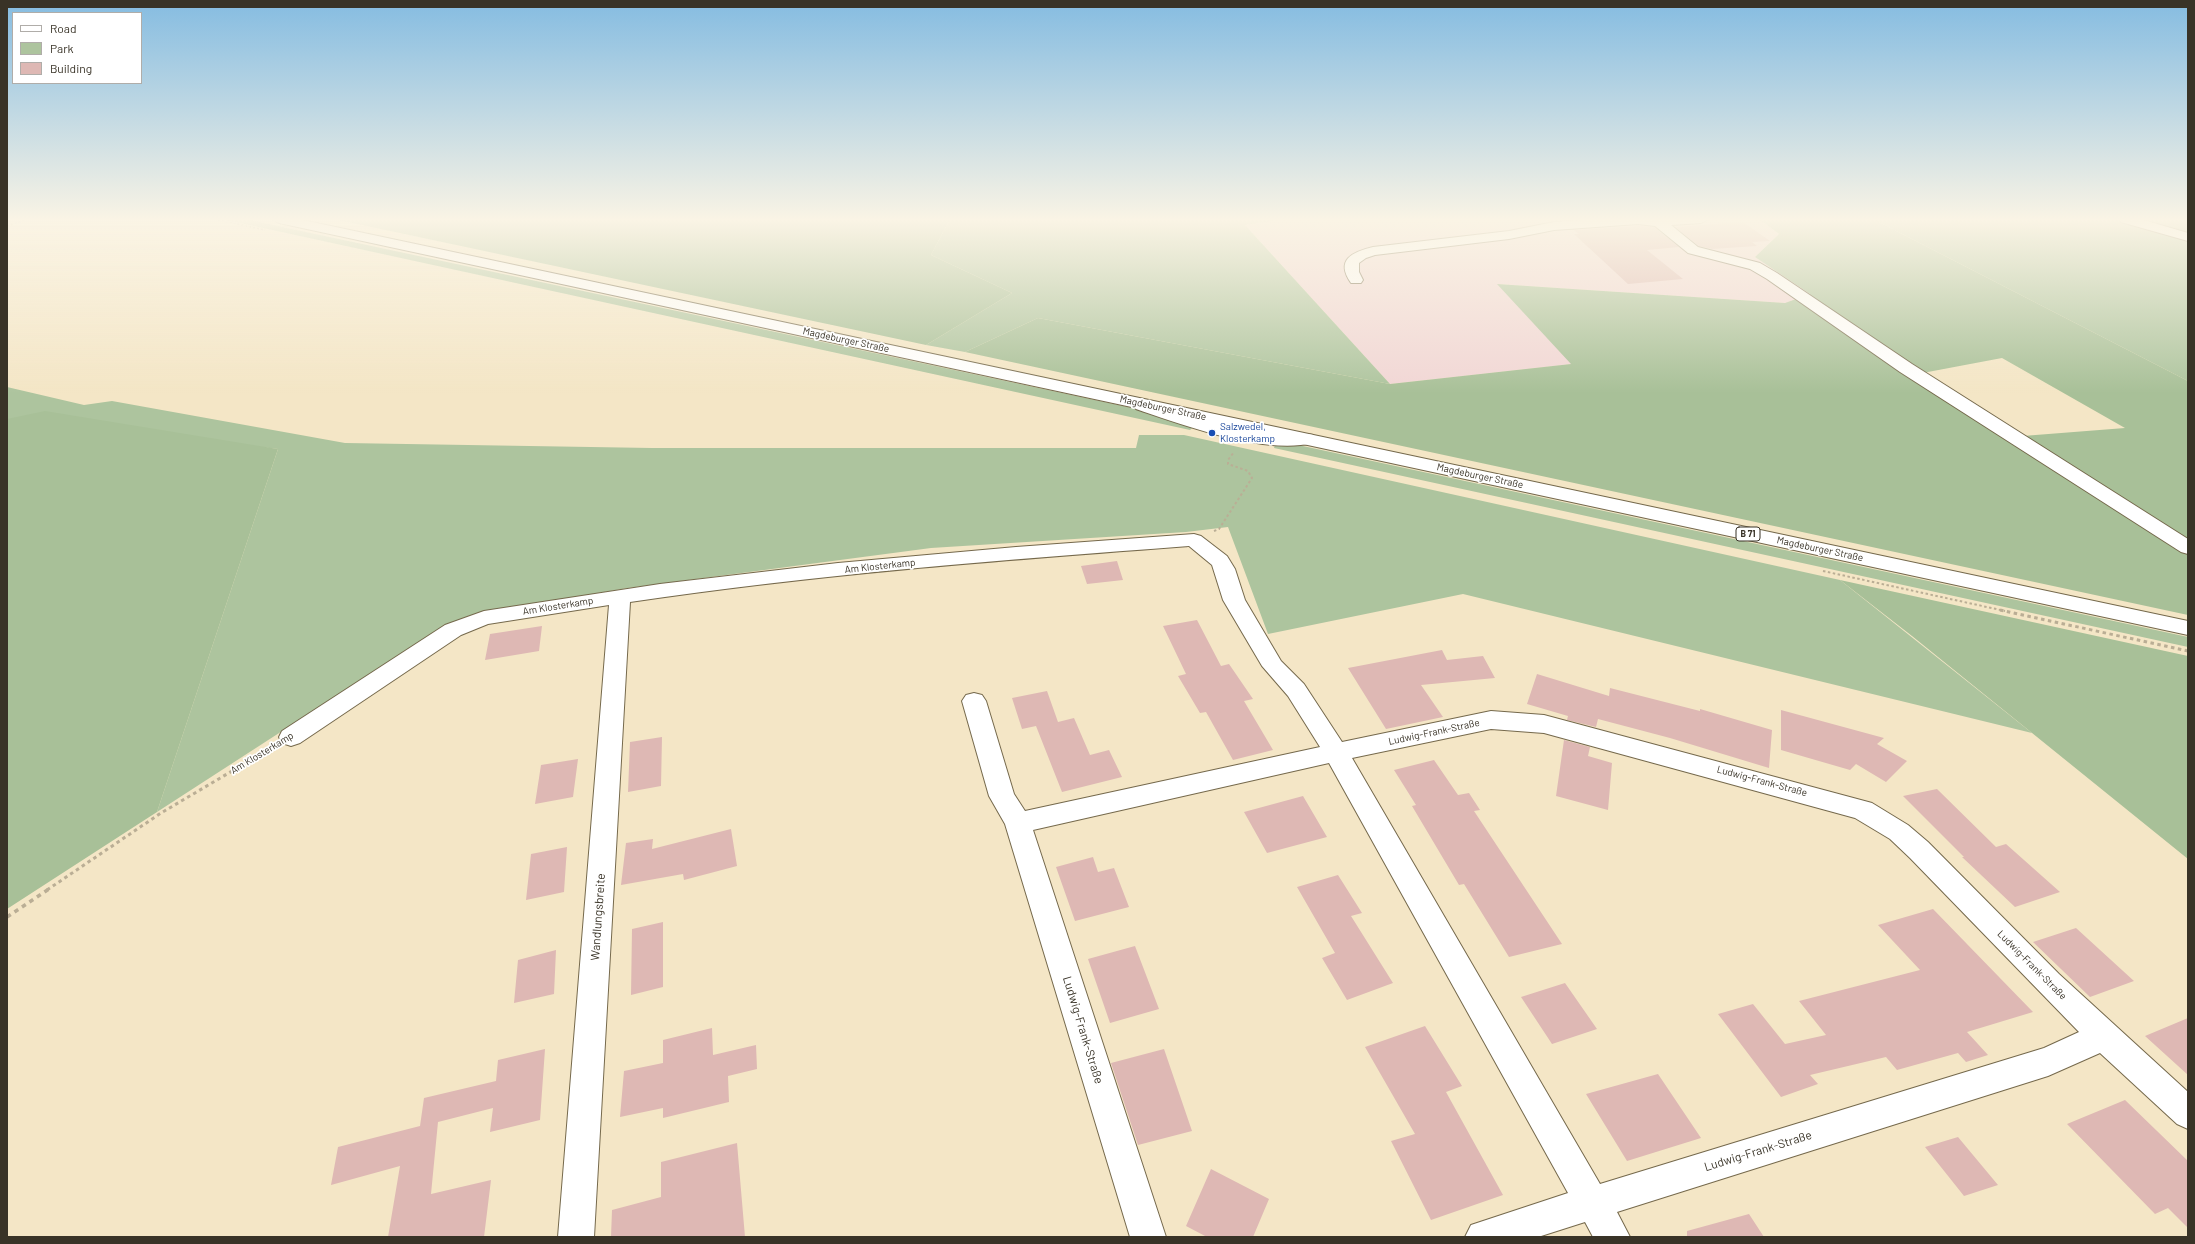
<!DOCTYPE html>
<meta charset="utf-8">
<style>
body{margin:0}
#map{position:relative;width:2195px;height:1244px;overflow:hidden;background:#f4e6c6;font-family:Barlow,sans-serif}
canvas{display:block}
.frame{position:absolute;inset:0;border:8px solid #393327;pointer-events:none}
.legend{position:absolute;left:12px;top:12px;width:130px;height:72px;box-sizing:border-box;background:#fff;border:1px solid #b0ada9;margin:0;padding:5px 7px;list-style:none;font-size:12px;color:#393327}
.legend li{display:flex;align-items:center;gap:8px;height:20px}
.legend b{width:20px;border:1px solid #b0ada9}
</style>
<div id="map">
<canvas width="2195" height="1244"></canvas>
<div class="frame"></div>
<ul class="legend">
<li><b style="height:5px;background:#fff"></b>Road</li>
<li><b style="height:11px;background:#adc49e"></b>Park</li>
<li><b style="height:11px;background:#deb8b4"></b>Building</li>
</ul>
</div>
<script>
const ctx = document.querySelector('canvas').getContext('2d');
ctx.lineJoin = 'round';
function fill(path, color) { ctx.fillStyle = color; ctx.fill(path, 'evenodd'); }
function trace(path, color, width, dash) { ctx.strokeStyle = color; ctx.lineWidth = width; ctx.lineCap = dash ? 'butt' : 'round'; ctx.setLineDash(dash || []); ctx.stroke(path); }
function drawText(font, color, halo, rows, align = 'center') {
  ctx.font = font + ' Barlow,sans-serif'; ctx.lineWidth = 3.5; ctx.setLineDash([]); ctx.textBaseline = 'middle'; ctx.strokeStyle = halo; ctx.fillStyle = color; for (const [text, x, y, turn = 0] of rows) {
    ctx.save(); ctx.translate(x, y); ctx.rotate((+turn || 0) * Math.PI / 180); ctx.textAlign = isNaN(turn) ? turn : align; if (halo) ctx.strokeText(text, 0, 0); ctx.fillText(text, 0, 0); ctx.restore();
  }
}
fill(new Path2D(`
 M1282 219H1759L1779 234 1755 257 1811 294 1785 303 1498 284 1572 364 1390 384 1245 225Z`), '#f1d6d5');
fill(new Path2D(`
 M222 219H245L1142 410 1193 427 1190 430Z
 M942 219H1282L1245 225 1390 384 1038 318 965 352 926 345 1012 293 931 255 949 221Z
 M1873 219H2188V381Z
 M7 387 84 405 112 401 345 443 652 448H1136L1139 435H1184L1840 580 2032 733 1463 594 1268 634 1228 527 1186 532 931 548 628 588 486 612 446 625 157 812 278 449 7 419Z
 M1289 443 2188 637V647L1274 448 1275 445Z`), '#adc49e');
fill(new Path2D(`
 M334 219H942L949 221 931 255 1012 293 926 345Z
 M1759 219H1873L2188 381V615L965 352 1038 318 1390 384 1571 364 1497 284 1785 303 1810 294 1755 257 1779 234ZM2002 358 2125 428 2010 437 1912 375Z
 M45 411 278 449 157 812 7 909V419Z
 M1840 580 2188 656V859L1912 636Z`), '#a8c098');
fill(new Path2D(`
 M1743 222 1770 241 1752 242 1757 246 1712 249 1699 246 1675 227Z
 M1638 226 1654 227 1679 247 1647 250 1683 279 1628 284 1574 234H1579L1574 230Z
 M1117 561 1123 580 1087 584 1081 566Z
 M1197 620 1221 666 1229 664 1253 699 1244 701 1273 750 1233 760 1206 712 1200 713 1178 676 1186 674 1163 626Z
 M542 626 539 651 485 660 490 634Z
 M1442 650 1447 660 1483 656 1495 678 1421 685 1443 717 1386 729 1348 668Z
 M1537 674 1609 696 1610 688 1700 711V709L1772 730 1769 768 1670 738 1598 719 1596 727 1567 720 1568 716 1527 704Z
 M1047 691 1058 722 1074 718 1090 755 1109 750 1122 777 1062 792 1036 726 1022 729 1012 698Z
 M1781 710 1884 738 1877 744 1907 761 1886 782 1856 764 1850 770 1781 750Z
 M662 737 661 786 628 792 630 742Z
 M1564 740 1590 747 1588 756 1612 763 1608 810 1556 796Z
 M578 759 573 797 535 804 541 765Z
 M1434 760 1458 795 1469 793 1480 810 1474 811 1562 944 1509 957 1464 884 1459 885 1412 806 1416 805 1394 770Z
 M1937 789 1996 847 2006 844 2060 892 2015 907 1962 857H1964L1903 796Z
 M1303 796 1327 837 1267 853 1244 812Z
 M731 829 737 866 684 880 683 874 621 885 626 843 653 839 652 849Z
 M567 847 564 892 526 900 531 854Z
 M1093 857 1098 872 1114 868 1129 907 1075 921 1056 867Z
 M1338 875 1362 913 1351 916 1393 983 1347 1000 1322 958 1335 953 1297 887Z
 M1933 909 2033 1012 1967 1032 1988 1055 1966 1062 1958 1053 1897 1070 1886 1057 1810 1075 1818 1084 1781 1097 1718 1014 1753 1004 1785 1044 1826 1035 1799 1001 1920 970 1878 925Z
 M663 922V987L631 995 632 929Z
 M2076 928 2134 981 2090 997 2033 942Z
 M1135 946 1159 1009 1110 1023 1088 959Z
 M556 950 554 994 514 1003 518 960Z
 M1565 983 1597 1029 1552 1044 1521 997Z
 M2188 1018V1075L2145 1036Z
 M1425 1026 1462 1086 1446 1092 1503 1195 1431 1220 1391 1141 1415 1134 1365 1047Z
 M712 1028 713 1055 756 1045 757 1069 728 1076 729 1102 663 1118V1108L620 1117 624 1071 663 1063V1040Z
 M545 1049 540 1120 490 1132 493 1108 438 1122 431 1194 491 1180 484 1237H388L400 1166 331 1185 338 1147 420 1126 424 1098 496 1081 498 1060Z
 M1164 1049 1192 1131 1138 1145 1111 1063Z
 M1658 1074 1701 1138 1627 1161 1586 1094Z
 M2125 1100 2188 1161V1228L2168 1208 2155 1214 2067 1124Z
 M1958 1137 1998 1185 1964 1196 1925 1147Z
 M737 1143 745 1237H611L612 1210 661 1197V1162Z
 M1211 1169 1269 1199 1253 1237H1207L1186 1226Z
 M1749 1214 1764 1237H1687V1231Z`), '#deb8b4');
const minor = new Path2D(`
 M1596 219H1708L1701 223 1671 225 1698 247 1760 263 1777 273 1912 364 2188 539V554L2181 552 1900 372 1767 279 1750 269 1688 253 1655 226 1638 224 1554 230 1509 239 1375 255 1366 258 1359 263V272L1363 280 1361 283H1351C1335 260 1352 252 1373 247L1509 231 1554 222Z
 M2119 219H2140L2188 233V241L2121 222Z
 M1142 400 1207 420 1246 430 1272 434H1307L1313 435 1316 439 1313 443C1264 455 1183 425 1136 409L1133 405 1136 401Z
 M1194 534 1201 536 1227 556 1235 569 1245 600 1281 661 1304 684 1342 742 1491 711 1544 715 1872 803 1908 825 1928 842 2059 974 2188 1092V1129L2177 1124 2100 1053 2048 1076 1617 1212 1630 1237H1593L1585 1222 1538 1237H1465L1471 1225 1568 1193 1329 763 1033 830 1166 1237H1130L1005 824 989 796 962 701 966 695 974 693 982 695 986 701 1014 794 1025 811 1320 747 1288 696 1262 666 1223 600 1212 565 1189 546C1003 560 816 574 630 602L594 1237H558L609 605 488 624 461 635 300 743 291 746 282 743 279 737 282 731 445 625 484 611 660 584 838 563 1016 547ZM1491 729 1544 733 1855 818 1890 839 1910 858 2079 1032 2044 1048 1600 1184 1352 758Z`);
const major = new Path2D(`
 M272 219H298L2188 621V635L279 223Z`);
trace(minor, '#75694c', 2);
trace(major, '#75694c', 2);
trace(new Path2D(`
 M214 219 265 230
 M7 226 27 219`), '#baae95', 1.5, [2, 2]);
trace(new Path2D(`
 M1214 531 1219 529 1252 478 1248 471 1228 464V460L1234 452
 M1823 571 2005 611`), '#baae95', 2, [2.5, 2.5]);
trace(new Path2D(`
 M2000 610 2188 651
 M47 890 161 813 271 748`), '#baae95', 3, [3.5, 3.5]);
trace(new Path2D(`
 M7 917 49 889`), '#baae95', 3.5, [4.5, 4.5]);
fill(minor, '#fff');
fill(major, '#fff');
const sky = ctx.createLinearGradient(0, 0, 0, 393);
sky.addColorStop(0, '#85bce1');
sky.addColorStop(0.56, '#faf4e5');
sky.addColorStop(1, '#faf4e500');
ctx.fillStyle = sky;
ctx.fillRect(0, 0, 2195, 393);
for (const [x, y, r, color] of [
 [1212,433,4,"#1a4fb4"]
]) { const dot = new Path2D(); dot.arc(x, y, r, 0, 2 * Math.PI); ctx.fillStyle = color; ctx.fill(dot); trace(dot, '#fff', 1.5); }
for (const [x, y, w] of [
 [1748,534,24]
]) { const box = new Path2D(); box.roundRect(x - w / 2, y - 7, w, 14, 3); ctx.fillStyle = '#fff'; ctx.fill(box); trace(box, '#393327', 1); }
drawText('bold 9px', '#393327', null, [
 ["B 71",1748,534]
]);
drawText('10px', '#393327', '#fff', [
 ["Magdeburger Straße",846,340,12],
 ["Magdeburger Straße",1163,408,12],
 ["Magdeburger Straße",1480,476,12],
 ["Magdeburger Straße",1820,549,12],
 ["Am Klosterkamp",880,566,-6],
 ["Am Klosterkamp",558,606,-9],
 ["Ludwig-Frank-Straße",1434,732,-12],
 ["Am Klosterkamp",262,753,-31],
 ["Ludwig-Frank-Straße",1762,781,15],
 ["Ludwig-Frank-Straße",2032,965,45]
]);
drawText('10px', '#164399', '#fff', [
 ["Salzwedel,",1220,427],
 ["Klosterkamp",1220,439]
], 'left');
drawText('12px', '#393327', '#fff', [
 ["Wandlungsbreite",598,917,-86],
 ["Ludwig-Frank-Straße",1083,1030,73],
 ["Ludwig-Frank-Straße",1758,1151,-17]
]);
</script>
